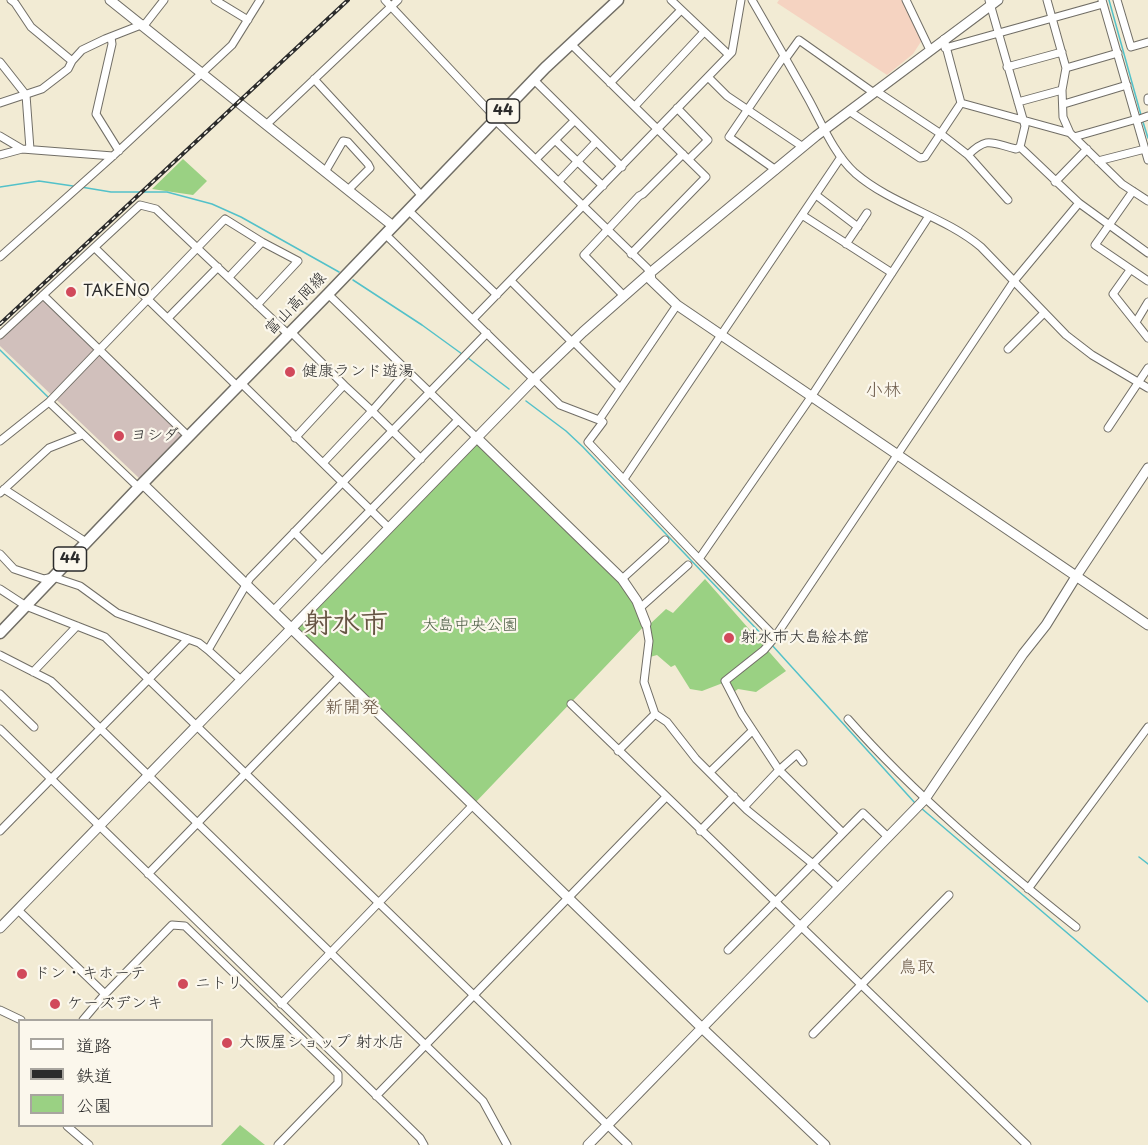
<!DOCTYPE html>
<meta charset="utf-8">
<style>
body{margin:0}
#map{position:relative;width:1148px;height:1145px;overflow:hidden;background:#f2ebd4;font-family:"Playpen Sans","Klee One",sans-serif}
canvas{display:block}
.legend{position:absolute;left:18px;top:1019px;width:195px;height:108px;box-sizing:border-box;background:#fbf7ec;border:2px solid #a8a59f;margin:0;padding:8px 10px;list-style:none;font-size:18px;color:#2b2b2b}
.legend li{display:flex;align-items:center;gap:12px;height:30px}
.legend b{width:30px;border:2px solid #a8a59f}
</style>
<div id="map">
<canvas width="1148" height="1145"></canvas>
<ul class="legend">
<li><b style="height:8px;background:#fff"></b>道路</li>
<li><b style="height:8px;background:#2b2b2b"></b>鉄道</li>
<li><b style="height:16px;background:#9ad183"></b>公園</li>
</ul>
</div>
<script>
const ctx = document.querySelector('canvas').getContext('2d');
ctx.lineJoin = 'round';
function fill(path, color) { ctx.fillStyle = color; ctx.fill(path, 'evenodd'); }
function trace(path, color, width, dash) { ctx.strokeStyle = color; ctx.lineWidth = width; ctx.lineCap = dash ? 'butt' : 'round'; ctx.setLineDash(dash || []); ctx.stroke(path); }
function drawText(font, color, halo, rows, align = 'center') {
  ctx.font = font + ' "Playpen Sans","Klee One",sans-serif'; ctx.lineWidth = 4.5; ctx.setLineDash([]); ctx.textBaseline = 'middle'; ctx.strokeStyle = halo; ctx.fillStyle = color; for (const [text, x, y, turn = 0] of rows) {
    ctx.save(); ctx.translate(x, y); ctx.rotate((+turn || 0) * Math.PI / 180); ctx.textAlign = isNaN(turn) ? turn : align; if (halo) ctx.strokeText(text, 0, 0); ctx.fillText(text, 0, 0); ctx.restore();
  }
}
fill(new Path2D(`
 M779 0H903L922 40 913 54 887 75 777 3Z`), '#f5d3c1');
fill(new Path2D(`
 M44 300 183 434 140 479 0 346V339Z`), '#d1c0bc');
fill(new Path2D(`
 M183 159 207 181 193 195 152 189Z
 M477 439 629 588 646 624 473 805 292 629Z
 M705 579 786 671 756 692 738 689 734 692 728 681 702 691 690 689 675 665 671 667 657 655 650 657 649 625 666 609 673 613Z
 M240 1125 265 1145H221Z`), '#9ad183');
trace(new Path2D(`
 M1109 0 1141 115
 M1143 122 1148 138
 M0 187 39 181 73 186
 M81 187 111 192H167L212 204 241 217 339 272
 M353 280 422 325 462 354
 M0 350 49 398
 M468 358 509 389
 M526 401 566 431 583 447 768 641
 M771 644 915 803
 M921 808 1148 1002
 M1139 857 1148 864`), '#53c1c9', 1.5);
const street = new Path2D(`
 M11 0 15 3 31 27 72 61
 M215 0 248 20
 M385 0 494 116 495 120 647 268 650 273
 M671 0 729 55
 M752 0C771 33 790 66 809 100 822 124 834 154 855 173 892 205 944 216 981 247L1066 335 1092 355 1148 388
 M906 0 930 50
 M989 0 1025 126 1020 147 1079 203 1148 253
 M1102 0 1148 160
 M1117 0 1131 47 1148 42
 M111 37 112 44 96 114 119 151
 M571 44 706 177 631 254
 M945 48 1103 4
 M786 58 799 40 874 93
 M0 62 26 95 30 149
 M1007 67 1062 52
 M1066 68 1118 53
 M708 77 727 96 803 147
 M314 79 422 196
 M534 80 622 167
 M610 83 681 10
 M876 91 941 134 968 155 1008 200
 M1148 98V101
 M1018 102 1062 90
 M0 103 42 89 68 69 72 61 82 50 105 39 146 23 164 0
 M961 103 1070 133 1063 117 1062 90 1066 68 1047 0
 M1064 104 1127 85
 M635 106 704 32
 M677 108 708 140 689 159
 M849 111 920 158 925 157 961 103 944 39
 M1137 120 1148 116
 M266 125 398 0
 M1070 133 1122 184 1148 201
 M0 136 22 149
 M1074 137 1137 119
 M555 140 603 186
 M0 155 22 149 113 156
 M968 155C988 136 991 143 1016 149L1020 147
 M536 159 574 121
 M1098 161 1145 149
 M776 170 729 137 784 56
 M325 172 343 141 348 142 368 164 370 168 348 190
 M559 181 596 142
 M1055 182 1087 149
 M1133 191 1095 245 1148 281
 M816 195 858 227
 M408 210 497 295
 M802 215 892 273
 M385 234 560 405 599 420 677 305
 M846 244 867 213
 M95 248 237 386
 M0 257 113 156 232 45 260 0
 M1130 270 1113 294 1148 338
 M511 281 572 342
 M328 294 477 438
 M43 295 188 436
 M624 296 584 255 639 196 643 194 683 154
 M257 305 298 261 262 242
 M168 318 218 267
 M473 319 732 52 741 0
 M1136 322 1148 302
 M291 332 344 385
 M0 335 140 205 156 209 288 334
 M573 341 620 388
 M1008 349 1044 313
 M240 382 389 528
 M49 402 136 485H141
 M603 422 588 442 699 559 811 397 929 216
 M1108 428 1148 368
 M295 438 344 385 372 411 407 371
 M0 441 49 402 225 219 262 242 229 277
 M323 463 372 411 421 459
 M624 479 841 157
 M4 489 86 542
 M0 493 49 448 82 435
 M294 532 322 560 458 420
 M0 554 14 569 44 579 53 577 80 586 117 613 199 643 208 650 241 680
 M699 559 775 637
 M622 579 665 540
 M0 589 26 606 105 637 628 1145
 M640 608 688 565
 M273 611 322 560
 M646 624 649 641 644 682 655 714 667 722 696 759 747 810 813 864 838 887
 M208 650 250 578 487 333
 M0 655 51 681 74 703 483 1101 507 1145
 M33 672 77 626
 M0 694 34 727
 M571 704 1027 1145
 M848 719C916 796 996 863 1076 927
 M0 729 420 1138 424 1145
 M618 751 655 714
 M710 772 752 731
 M744 807 779 770 797 754 803 762
 M0 831 188 639
 M700 831 734 796
 M843 833 779 770 742 714 725 681 764 650 775 637 1014 281 1079 203
 M148 874 340 676
 M1028 889 1148 727
 M18 910 105 994
 M728 950 863 813 888 837
 M281 1004 473 805
 M0 1010 21 1020
 M83 1020 105 994 172 925 185 926 338 1074V1083L278 1145
 M813 1034 949 895
 M376 1096 666 797
 M67 1126 89 1145`);
const secondary = new Path2D(`
 M110 0 393 226
 M650 273 651 280 677 305 1148 625
 M477 438 622 579 637 601 646 624
 M141 485 146 487 702 1028 825 1145
 M0 928 534 379 583 332 650 273 816 136 998 0
 M588 1145 925 799 1023 654 1046 625 1077 575 1148 468`);
const primary = new Path2D(`
 M0 633 141 485 328 294 545 68 618 0`);
trace(street, '#716e66', 9);
trace(secondary, '#716e66', 11);
trace(primary, '#716e66', 13);
trace(street, '#fff', 7);
trace(secondary, '#fff', 9);
trace(primary, '#fff', 10);
const rail = new Path2D(`
 M0 324 348 0`);
trace(rail, '#2b2b2b', 4);
trace(rail, '#fbf7ec', 1.5, [4.5]);
for (const [x, y, r, color] of [
 [71,292,6,"#d1495b"],
 [290,372,6,"#d1495b"],
 [119,436,6,"#d1495b"],
 [729,638,6,"#d1495b"],
 [22,974,6,"#d1495b"],
 [183,984,6,"#d1495b"],
 [55,1004,6,"#d1495b"],
 [227,1043,6,"#d1495b"]
]) { const dot = new Path2D(); dot.arc(x, y, r, 0, 2 * Math.PI); ctx.fillStyle = color; ctx.fill(dot); trace(dot, '#fbf7ec', 2); }
for (const [x, y, w] of [
 [503,111,33],
 [70,559,33]
]) { const box = new Path2D(); box.roundRect(x - w / 2, y - 12, w, 24, 4.5); ctx.fillStyle = '#fbf7ec'; ctx.fill(box); trace(box, '#2b2b2b', 1.5); }
drawText('bold 15px', '#2b2b2b', null, [
 ["44",503,111],
 ["44",70,559]
]);
drawText('16px', '#2b2b2b', '#fbf7ec', [
 ["TAKENO",83,292],
 ["健康ランド遊湯",302,372],
 ["ヨシダ",131,436],
 ["射水市大島絵本館",741,638],
 ["ドン・キホーテ",34,974],
 ["ニトリ",195,984],
 ["ケーズデンキ",67,1004],
 ["大阪屋ショップ 射水店",239,1043]
], 'left');
drawText('16px', '#2b2b2b', '#fbf7ec', [
 ["富山高岡線",296,304,-46]
]);
drawText('16px', '#4c5d45', '#fbf7ec', [
 ["大島中央公園",470,626]
]);
drawText('18px', '#675544', '#fbf7ec', [
 ["小林",883,391],
 ["新開発",352,708],
 ["鳥取",917,968]
]);
drawText('bold 28px', '#675544', '#fbf7ec', [
 ["射水市",346,624]
]);
</script>
